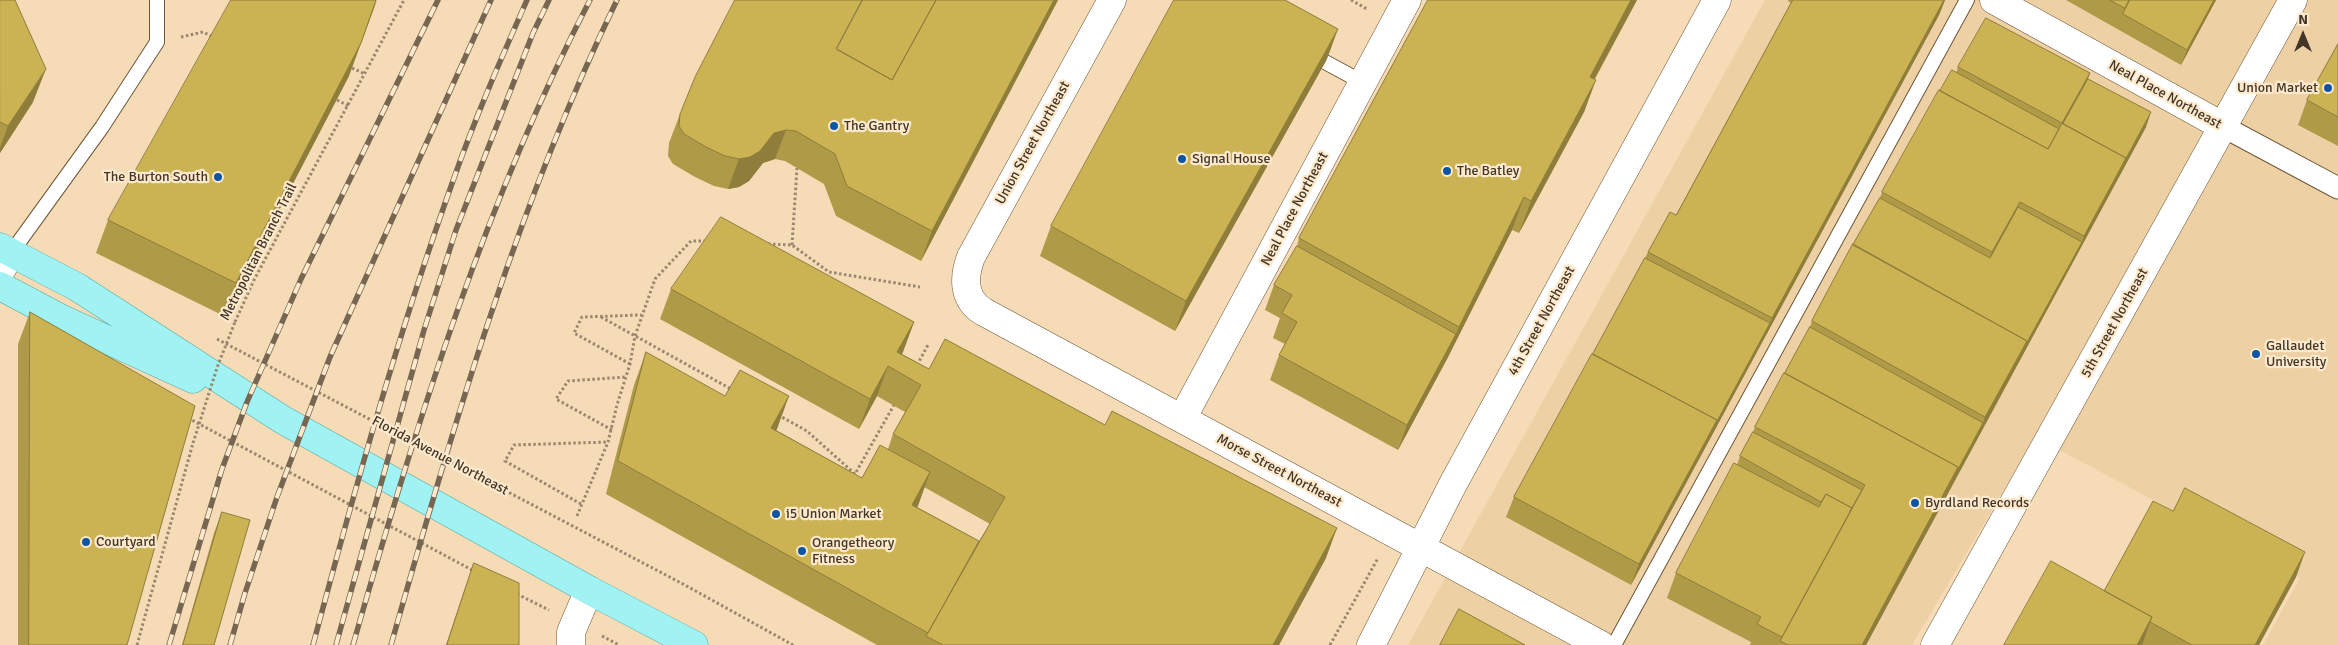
<!DOCTYPE html>
<style>
body{margin:0}
#map{position:relative;width:2338px;height:645px;overflow:hidden;background:#f6dbb7;font-family:Signika,sans-serif}
canvas{display:block}
.north{position:absolute;left:2278px;top:10px;width:50px;height:50px;-webkit-text-stroke:4px #ffe9cc;paint-order:stroke;rotate:0deg;font-size:14px;font-weight:700;line-height:20px;text-align:center;color:#413628}
.north::after{content:'';display:block;margin:auto;width:18px;height:22px;background:#413628;clip-path:polygon(50% 0,100% 100%,50% 72%,0 100%)}
</style>
<div id="map">
<canvas width="2338" height="645"></canvas>
<div class="north">N</div>
</div>
<script>
const ctx = document.querySelector('canvas').getContext('2d');
ctx.lineJoin = 'round';
function fill(path, color) { ctx.fillStyle = color; ctx.fill(path, 'evenodd'); }
function trace(path, color, width, dash) { ctx.strokeStyle = color; ctx.lineWidth = width; ctx.lineCap = dash ? 'butt' : 'round'; ctx.setLineDash(dash || []); ctx.stroke(path); }
function drawText(font, color, halo, rows, align = 'center') {
  ctx.font = font + ' Signika,sans-serif'; ctx.lineWidth = 4.5; ctx.setLineDash([]); ctx.textBaseline = 'middle'; ctx.strokeStyle = halo; ctx.fillStyle = color; for (const [text, x, y, turn = 0] of rows) {
    ctx.save(); ctx.translate(x, y); ctx.rotate((+turn || 0) * Math.PI / 180); ctx.textAlign = isNaN(turn) ? turn : align; if (halo) ctx.strokeText(text, 0, 0); ctx.fillText(text, 0, 0); ctx.restore();
  }
}
fill(new Path2D(`
 M1765 0H2338V645H2263L2300 578 2035 437 1912 645H1408Z`), '#eed0a5');
const service = new Path2D(`
 M1325 62 1362 82
 M11 253 102 127 157 42V0
 M1614 645 1967 0`);
const pedestrian = new Path2D(`
 M2224 127 2338 188`);
const minor = new Path2D(`
 M1112 0 971 257C963 278 963 300 984 312L1601 645
 M1994 0 2224 127
 M0 272 11 253
 M1182 419 1407 0
 M571 645V632L589 590
 M1371 645 1453 484 1717 0
 M1935 645 2293 0`);
const primary = new Path2D(`
 M0 247 77 287 283 420 589 590 694 645
 M0 286 62 319 193 379`);
trace(service, '#6e5737', 16);
trace(pedestrian, '#6e5737', 23);
trace(minor, '#6e5737', 29);
trace(primary, '#56aaa5', 29);
trace(new Path2D(`
 M1351 0 1367 9
 M181 37 203 32 213 37
 M352 68 365 74
 M337 100 349 106
 M768 244 792 245 829 272 920 287
 M792 245 797 168
 M601 317 731 389
 M235 322 254 280 404 0
 M217 339 683 584 793 645
 M630 364 574 333 582 317 641 315
 M917 365 928 345
 M778 415 807 431 855 474 895 403
 M188 418 474 571
 M612 430 556 399 568 381 626 377
 M581 504 505 461 514 445 608 442
 M577 516 608 442 617 405 630 364 635 336 655 279 691 241H707
 M517 594 549 610
 M602 636 619 645
 M137 645 193 443
 M1330 645 1378 558`), '#9a876e', 3, [2.5, 2.5]);
trace(service, '#fff', 14);
trace(pedestrian, '#fff', 21);
trace(minor, '#fff', 28);
trace(primary, '#a1f2f2', 28);
const rail = new Path2D(`
 M169 645 222 469 247 402 301 279 438 0
 M230 645 245 593 277 497 330 357 491 0
 M313 645C355 488 399 331 454 178 475 118 501 59 527 0
 M336 645 424 330 456 230 533 33 549 0
 M353 645C416 424 484 204 590 0
 M391 645C453 426 517 206 617 0`);
trace(rail, '#776752', 5.5);
trace(rail, '#ffe9cc', 4, [11]);
trace(new Path2D(`
 M193 443 218 365 235 322`), '#9a876e', 3, [2.5, 2.5]);
fill(new Path2D(`
 M0 0 33 102 0 153Z
 M1058 0 921 261 836 216 824 184 785 161 775 159 763 163 749 181 739 187 728 189 714 186 695 177 673 164 668 156 669 143 680 114Z
 M1428 0H1637L1595 79 1584 112 1519 233 1512 230 1447 359 1398 450 1270 380 1279 355 1285 344 1273 338 1280 318 1265 310 1274 285 1297 246 1299 238Z
 M1788 0H1945L1939 15 1631 585 1506 517 1514 497 1593 354 1645 258 1648 252 1676 215 1791 3 1788 1Z
 M2066 0H2216L2181 65Z
 M2338 44V146L2298 125 2307 100Z
 M1327 59 1175 331 1040 256 1051 226Z
 M1958 67 2090 73 2088 79 2146 127 1866 645H1750L1751 642 1667 598 1676 573 1737 465 1740 456 1753 432 1755 427 1785 373 1810 327 1812 321 1853 245 1880 198 1882 192 1940 91 1956 73Z
 M349 76 224 316 96 253 108 220Z
 M671 289 914 322 902 354 929 369 1326 558 1279 645H877L606 494 634 385 646 352 776 430 862 478 888 449 893 434 905 412 877 396 859 429 660 319ZM924 487 990 524 979 541 917 507Z
 M30 312 127 645H18V344Z
 M222 512 214 645H182L214 533Z
 M474 563 519 645H446L462 597Z
 M2296 577 2259 645H2004Z`), '#af9a48');
fill(new Path2D(`
 M377 0 349 76 224 316 236 283Z
 M1054 0H1058L921 261 932 231Z
 M1631 0H1637L1578 109 1590 77Z
 M1944 0H1945L1939 15 1631 585 1639 564 1770 323 1772 318Z
 M2214 0H2216L2181 65 2187 50Z
 M1338 29 1327 59 1175 331 1186 301Z
 M46 69 33 102 0 153V148L8 126Z
 M2090 73 2082 94 2062 130V123Z
 M1596 80 1584 112 1519 233 1531 201Z
 M2151 112 2146 127 1866 645H1862L1958 467 1983 423 1985 417 2027 341 2082 242 2084 236 2126 158Z
 M786 130 775 159 763 163 749 181 739 187 728 189 739 159 774 133Z
 M1524 197 1512 230 1447 359 1398 450 1407 425 1456 334 1459 327Z
 M2020 202 2012 222 1984 273 1992 252Z
 M914 322 903 352 893 369 897 352Z
 M888 366 877 396 859 429 870 399Z
 M789 396 777 429 759 461 771 428Z
 M930 472 918 506 900 538 912 505Z
 M1337 528 1326 558 1279 645H1273Z
 M2305 552 2296 577 2259 645H2255Z
 M2152 617 2142 645H2137Z`), '#8e7d3b');
const building = new Path2D(`
 M0 0H15L46 69 8 126 0 122Z
 M231 0H376L361 43 236 283 108 220Z
 M735 0H862L836 49 892 80 936 0H1054L932 231 847 186 835 154 796 131 786 130 774 133 760 151 750 157 739 159 725 156 706 147 684 134 679 126 680 114 695 77Z
 M863 0H936L892 80 837 49Z
 M1174 0H1285L1338 29 1186 301 1051 226Z
 M1428 0H1631L1590 77 1596 80 1531 201 1524 197 1459 327 1299 238Z
 M1793 0H1944L1772 318 1648 252 1670 212 1676 215Z
 M2110 0H2129L2125 8Z
 M2130 0H2214L2187 50 2123 14Z
 M1986 18 2090 73 2062 123 1958 67Z
 M2338 44V117L2307 100Z
 M1952 70 2059 129 2048 149 1940 91Z
 M2088 79 2151 112 2123 164 2126 158 2063 124Z
 M1939 90 2048 149 2062 123 2126 158 2084 236 2020 202 1992 252 1882 192Z
 M1880 198 1990 258 2018 207 2082 242 2025 346 2027 341 1853 245Z
 M721 217 914 322 897 352 929 369 945 339 1105 425 1112 411 1337 528 1273 645H943L926 636 1005 497 893 434 921 385 888 366 870 399 671 289Z
 M1853 244 2027 341 1985 417 1812 321Z
 M1297 246 1456 334 1407 425 1279 355 1297 322 1282 313 1292 295 1274 285Z
 M1645 258 1770 323 1715 425 1717 420 1593 354Z
 M30 312 195 406 127 645H29Z
 M1810 327 1983 423 1956 473 1958 467 1785 373Z
 M646 352 725 396 740 370 789 396 771 428 862 478 880 445 930 472 912 505 979 541 928 633 618 461Z
 M1592 354 1717 420 1639 564 1514 497Z
 M1784 373 1958 467 1862 645H1788L1780 641 1865 485 1755 427Z
 M1753 432 1862 490 1850 511 1852 508 1826 494 1821 502 1740 456Z
 M1734 463 1819 507 1826 494 1852 508 1782 637 1757 624 1761 617 1676 573Z
 M2185 488 2305 552 2255 645H2192L2150 622 2152 617 2104 591 2153 501 2173 511Z
 M222 512 250 520 214 645H183Z
 M2051 561 2152 617 2137 645H2004Z
 M474 563 519 583V645H447Z
 M1459 609 1525 645H1440Z`);
fill(building, '#cbb354');
trace(building, '#8e7d3b', 1);
for (const [x, y, r, color] of [
 [2328,88,5,"#0a55a4"],
 [834,126,5,"#0a55a4"],
 [1182,159,5,"#0a55a4"],
 [1447,171,5,"#0a55a4"],
 [218,177,5,"#0a55a4"],
 [2256,354,5,"#0a55a4"],
 [1915,503,5,"#0a55a4"],
 [776,514,5,"#0a55a4"],
 [86,542,5,"#0a55a4"],
 [802,551,5,"#0a55a4"]
]) { const dot = new Path2D(); dot.arc(x, y, r, 0, 2 * Math.PI); ctx.fillStyle = color; ctx.fill(dot); trace(dot, '#ffe9cc', 2); }
drawText('14px', '#413628', '#ffe9cc', [
 ["Union Market",2318,88,"right"],
 ["The Gantry",844,126],
 ["Signal House",1192,159],
 ["The Batley",1457,171],
 ["The Burton South",208,177,"right"],
 ["Gallaudet",2266,346],
 ["University",2266,362],
 ["Byrdland Records",1925,503],
 ["i5 Union Market",786,514],
 ["Courtyard",96,542],
 ["Orangetheory",812,543],
 ["Fitness",812,559]
], 'left');
drawText('14px', '#413628', '#ffe9cc', [
 ["Neal Place Northeast",2165,95,29],
 ["Union Street Northeast",1033,143,-61],
 ["Neal Place Northeast",1295,209,-62],
 ["Metropolitan Branch Trail",259,252,-63],
 ["4th Street Northeast",1542,321,-61],
 ["5th Street Northeast",2115,323,-61],
 ["Florida Avenue Northeast",440,456,28],
 ["Morse Street Northeast",1279,471,28]
]);
</script>
